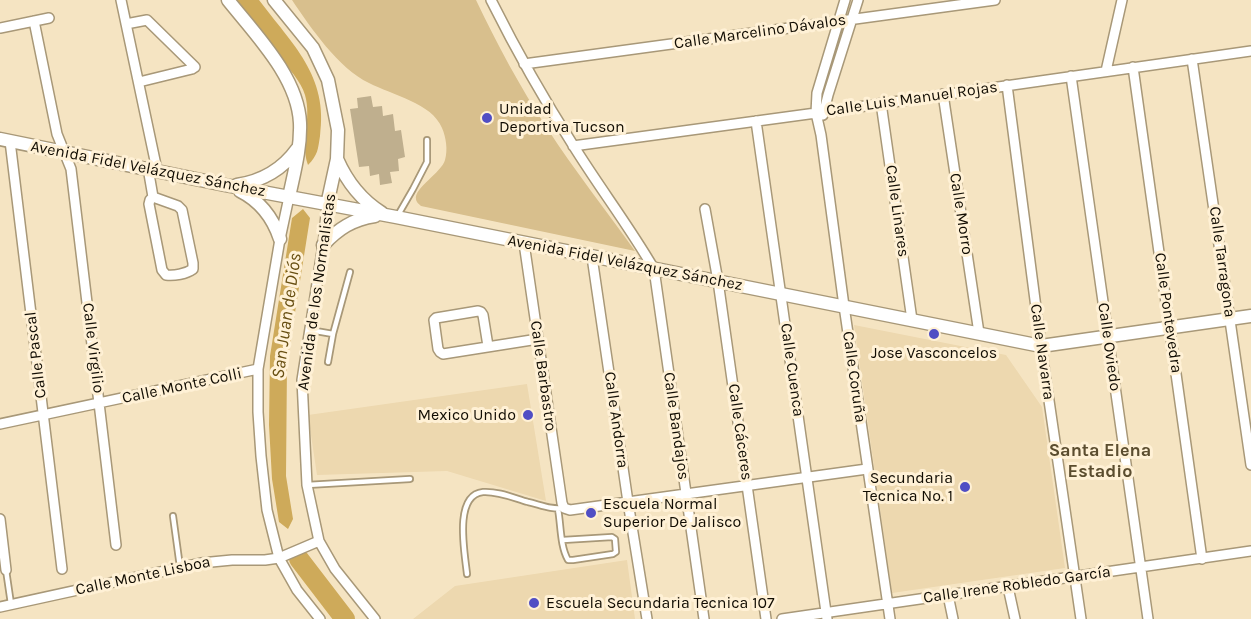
<!DOCTYPE html>
<meta charset="utf-8">
<style>
body{margin:0}
canvas{display:block;background:#f5e4c2}
</style>
<canvas width="1251" height="619"></canvas>
<script>
const ctx = document.querySelector('canvas').getContext('2d');
ctx.lineJoin = 'round';
function fill(path, color) { ctx.fillStyle = color; ctx.fill(path, 'evenodd'); }
function trace(path, color, width, dash) { ctx.strokeStyle = color; ctx.lineWidth = width; ctx.lineCap = dash ? 'butt' : 'round'; ctx.setLineDash(dash || []); ctx.stroke(path); }
function drawText(font, color, halo, rows, align = 'center') {
  ctx.font = font + ' Karla,sans-serif'; ctx.lineWidth = 6; ctx.setLineDash([]); ctx.textBaseline = 'middle'; ctx.strokeStyle = halo; ctx.fillStyle = color; for (const [text, x, y, turn = 0] of rows) {
    ctx.save(); ctx.translate(x, y); ctx.rotate((+turn || 0) * Math.PI / 180); ctx.textAlign = isNaN(turn) ? turn : align; if (halo) ctx.strokeText(text, 0, 0); ctx.fillText(text, 0, 0); ctx.restore();
  }
}
fill(new Path2D(`
 M854 325 1006 355 1042 407 1065 568 892 593Z
 M527 384 546 501 447 471 317 475 308 415Z
 M627 560 635 619H413L455 586Z`), '#edd8af');
fill(new Path2D(`
 M292 0H476C497 44 520 87 547 128 574 170 606 210 635 251L421 206C419 204 416 202 416 199 414 188 442 172 445 160 448 150 446 137 442 128 432 103 392 95 369 83 338 68 311 28 292 0Z`), '#d8bf8d');
fill(new Path2D(`
 M236 0H259C292 44 329 76 320 136 318 149 318 155 308 165 300 143 312 119 305 95 301 81 288 68 279 56 265 37 251 19 236 0Z
 M303 209 310 218 287 363 286 476 293 519 288 529 279 522 272 479 269 425 270 356 292 218Z
 M301 563 310 568 351 619H336L300 573Z`), '#ceaa5a');
trace(new Path2D(`
 M299 559 345 619`), '#ceaa5a', 20);
fill(new Path2D(`
 M371 96 373 107 382 106 383 116 393 114 395 131 401 130 405 157 398 159 399 171 390 172 392 183 380 185 379 174 370 176 369 166 359 167 350 109 358 108 357 98Z`), '#bfaf8e');
const service = new Path2D(`
 M398 215 413 189 427 162V140
 M310 330 333 334
 M328 362 333 334 350 272
 M307 485 410 479
 M558 509C561 525 560 546 568 560H573L613 554 616 552 615 539 612 537 563 540
 M173 516 180 567
 M6 570 11 604
 M467 574C465 554 453 495 483 492 498 491 514 498 528 502 541 505 551 510 564 508`);
const minor = new Path2D(`
 M121 0 157 170
 M491 0C516 50 543 98 573 145 599 187 629 226 654 269L704 619
 M845 0 817 93 816 113 821 135 844 306 890 619
 M34 21 57 134 71 169 116 545
 M126 24 147 20 195 67 192 69 139 82
 M0 28 49 18
 M1192 59 1251 465
 M524 64 995 0
 M1133 67 1202 559
 M1106 71 1122 0
 M1071 76 1148 619
 M1007 85 1041 346 1081 619
 M943 94 979 333
 M881 103 912 320
 M823 115 828 95 858 0
 M756 121 827 619
 M10 141 62 569
 M573 146 816 113 1251 51
 M148 168 153 197 150 200 149 204 162 270 166 275C174 276 186 274 193 269V263L182 210 178 206 153 197
 M289 197 280 239 258 369V412L261 456 267 510 279 558 297 590 320 619
 M327 205 323 245 302 380 307 485 319 541 335 569 375 619
 M705 209 718 281 766 619
 M524 243 562 503 564 508 570 510 867 469
 M592 257 628 502 647 619
 M488 346 483 315 481 312 478 311 436 318 434 320 438 349 440 352 443 354 538 339
 M0 424 258 369
 M0 519 6 570
 M1008 587 1015 619
 M948 595 953 619
 M0 607 201 563 232 560H265L279 558 319 541
 M782 619 1251 551`);
const tertiary = new Path2D(`
 M228 0C255 34 298 77 300 123 301 148 294 173 289 197
 M274 0 313 48 328 80 338 130 337 159 327 205
 M0 139 225 185 396 217 1041 346 1251 316
 M337 159C347 182 361 200 382 213
 M237 185C262 181 282 170 297 149
 M240 191C260 201 273 218 280 239
 M323 245C338 229 353 219 375 216`);
trace(service, '#a89878', 8);
trace(minor, '#a89878', 12);
trace(tertiary, '#a89878', 15);
trace(service, '#fff', 4.5);
trace(minor, '#fff', 9);
trace(tertiary, '#fff', 12);
for (const [x, y, r, color] of [
 [487,118,6,"#504ec4"],
 [934,334,6,"#504ec4"],
 [528,415,6,"#504ec4"],
 [965,487,6,"#504ec4"],
 [591,513,6,"#504ec4"],
 [534,603,6,"#504ec4"]
]) { const dot = new Path2D(); dot.arc(x, y, r, 0, 2 * Math.PI); ctx.fillStyle = color; ctx.fill(dot); trace(dot, '#fff1d6', 2); }
drawText('16px', '#110c02', '#fff1d6', [
 ["Calle Marcelino Dávalos",760,32,-8],
 ["Calle Luis Manuel Rojas",912,99,-8],
 ["Avenida Fidel Velázquez Sánchez",148,169,11],
 ["Calle Linares",897,211,82],
 ["Calle Morro",961,214,81],
 ["Calle Tarragona",1222,262,82],
 ["Avenida Fidel Velázquez Sánchez",625,263,11],
 ["Avenida de los Normalistas",317,292,-82],
 ["Calle Pontevedra",1168,313,82],
 ["Calle Oviedo",1109,347,82],
 ["Calle Virgilio",93,348,83],
 ["Calle Navarra",1042,352,82],
 ["Calle Pascal",36,355,-97],
 ["Calle Cuenca",792,370,82],
 ["Calle Barbastro",543,376,82],
 ["Calle Coruña",854,377,82],
 ["Calle Monte Colli",182,386,-12],
 ["Calle Andorra",616,420,82],
 ["Calle Bandajos",676,426,82],
 ["Calle Cáceres",740,432,82],
 ["Calle Monte Lisboa",143,576,-12],
 ["Calle Irene Robledo García",1017,585,-8]
]);
drawText('16px', '#110c02', '#fff1d6', [
 ["Unidad",499,109],
 ["Deportiva Tucson",499,127],
 ["Jose Vasconcelos",934,353,"center"],
 ["Mexico Unido",516,415,"right"],
 ["Secundaria",953,478,"right"],
 ["Tecnica No. 1",953,496,"right"],
 ["Escuela Normal",603,504],
 ["Superior De Jalisco",603,522],
 ["Escuela Secundaria Tecnica 107",546,603]
], 'left');
drawText('italic 18px', '#684f12', '#fff1d6', [
 ["San Juan de Diós",287,316,-82]
]);
drawText('bold 18px', '#5b4d2f', '#fff1d6', [
 ["Santa Elena",1100,451],
 ["Estadio",1100,472]
]);
</script>
